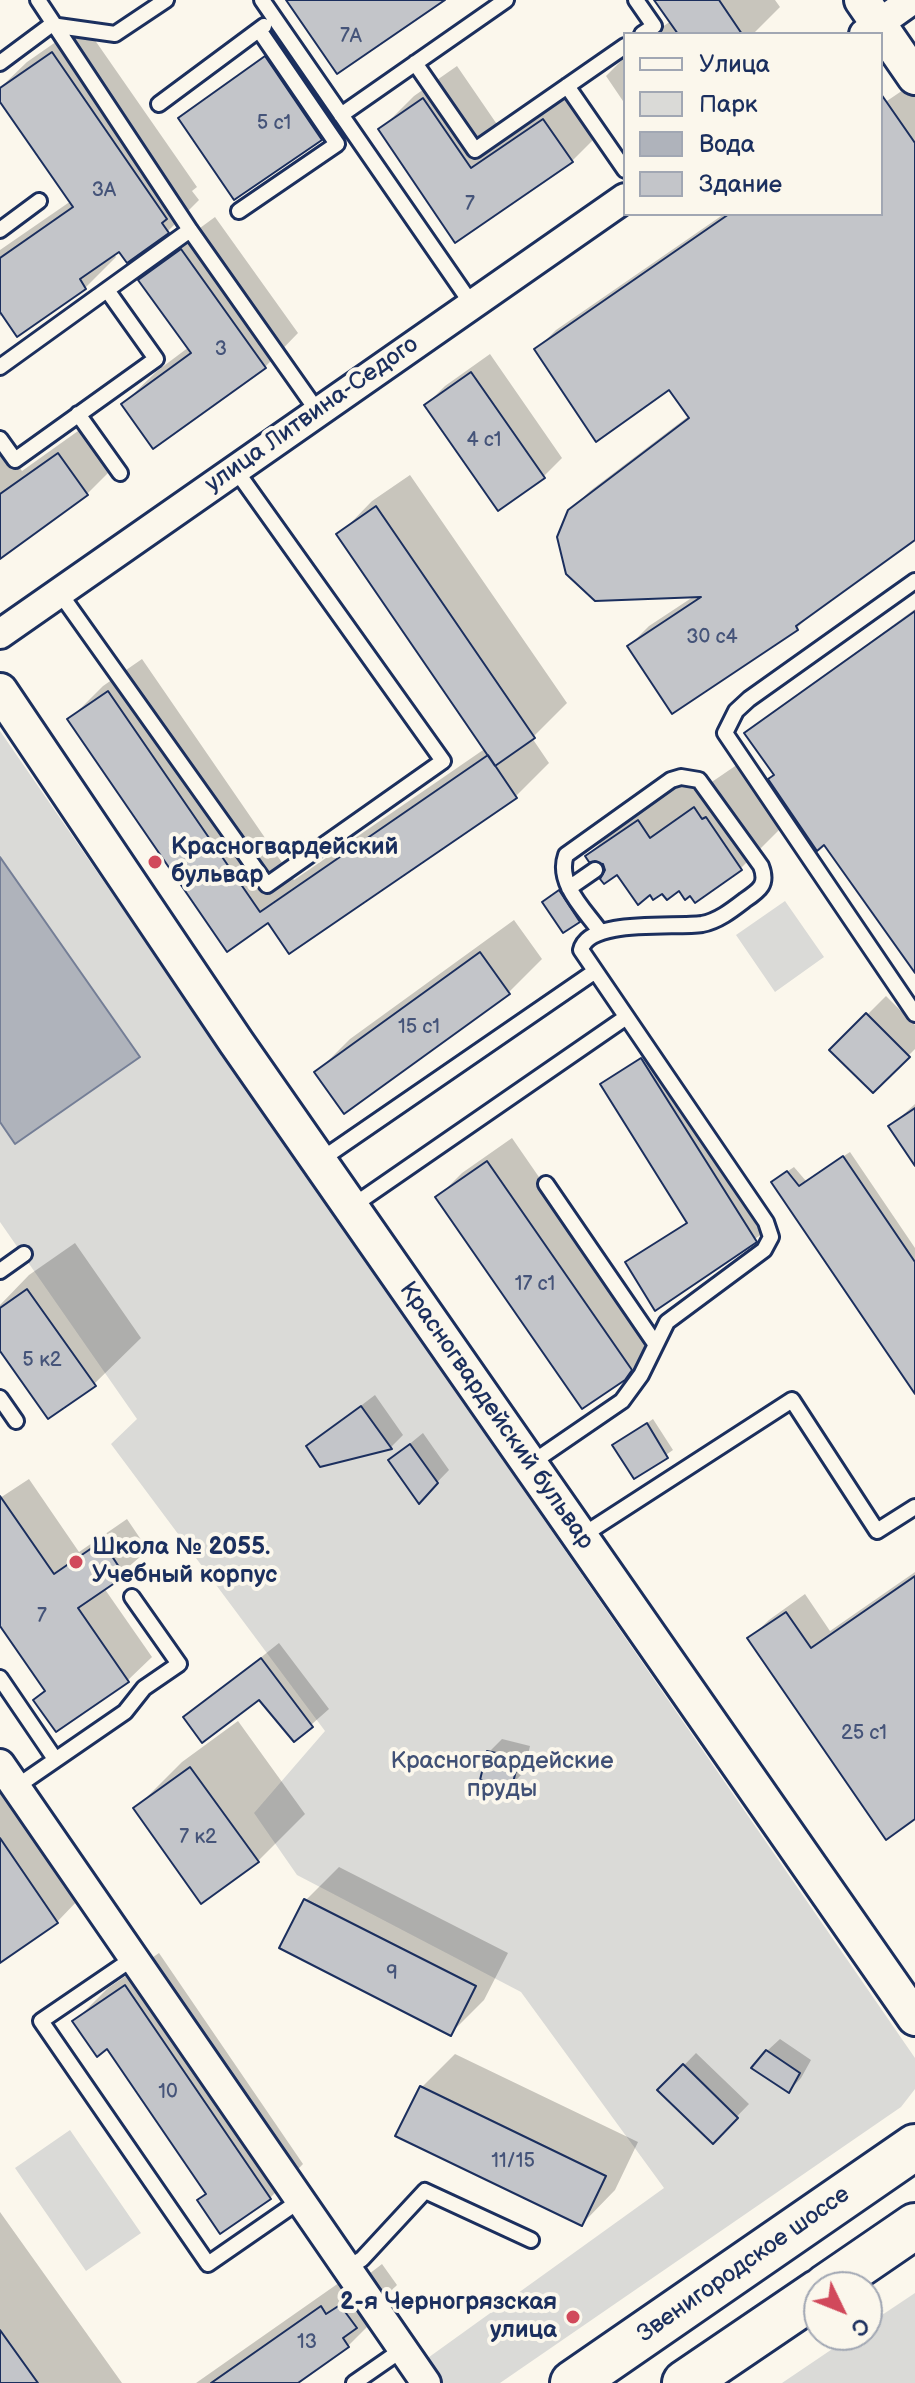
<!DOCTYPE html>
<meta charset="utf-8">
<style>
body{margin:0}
#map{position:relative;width:915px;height:2383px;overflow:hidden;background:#fbf7ec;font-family:"Balsamiq Sans",sans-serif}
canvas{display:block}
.legend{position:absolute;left:623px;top:32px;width:260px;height:184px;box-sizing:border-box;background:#fbf7ec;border:2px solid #a1a7b3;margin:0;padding:10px 14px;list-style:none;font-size:24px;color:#1b2f5e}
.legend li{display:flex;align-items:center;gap:16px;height:40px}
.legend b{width:40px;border:2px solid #a1a7b3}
.north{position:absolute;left:803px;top:2271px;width:80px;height:80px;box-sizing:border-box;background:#fbf7ec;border:2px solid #a1a7b3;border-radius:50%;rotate:133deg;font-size:22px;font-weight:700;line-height:32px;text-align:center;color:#1b2f5e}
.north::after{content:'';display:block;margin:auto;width:28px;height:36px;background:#d1495b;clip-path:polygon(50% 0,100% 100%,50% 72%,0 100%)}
</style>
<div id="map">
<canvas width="915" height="2383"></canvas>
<ul class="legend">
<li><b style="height:10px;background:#fbf7ec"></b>Улица</li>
<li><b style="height:22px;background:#dadad7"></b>Парк</li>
<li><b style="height:22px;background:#afb3bb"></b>Вода</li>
<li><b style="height:22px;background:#c3c5c9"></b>Здание</li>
</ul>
<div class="north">С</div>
</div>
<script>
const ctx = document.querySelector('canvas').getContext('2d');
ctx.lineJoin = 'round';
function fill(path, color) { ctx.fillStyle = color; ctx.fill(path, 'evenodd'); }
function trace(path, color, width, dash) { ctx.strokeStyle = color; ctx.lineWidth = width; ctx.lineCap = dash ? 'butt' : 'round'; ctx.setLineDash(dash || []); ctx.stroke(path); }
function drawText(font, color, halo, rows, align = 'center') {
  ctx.font = font + ' "Balsamiq Sans",sans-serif'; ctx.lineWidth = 8; ctx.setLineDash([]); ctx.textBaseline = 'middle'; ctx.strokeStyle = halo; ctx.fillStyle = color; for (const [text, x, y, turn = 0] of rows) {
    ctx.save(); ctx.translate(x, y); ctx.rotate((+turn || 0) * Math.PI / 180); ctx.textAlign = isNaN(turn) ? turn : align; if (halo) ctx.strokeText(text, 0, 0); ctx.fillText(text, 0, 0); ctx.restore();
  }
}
fill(new Path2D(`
 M0 731 915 2058V2089L901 2107 500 2383H441L425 2360 664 2188 521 1992 297 1875 254 1813 325 1731 111 1444 137 1419 0 1222Z
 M785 901 824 957 775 992 736 935Z
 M70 2130 141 2233 86 2271 15 2168Z
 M915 2293V2383H782L853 2335H867V2325Z`), '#dadad7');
const water = new Path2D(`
 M0 857 140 1057 15 1144 0 1122Z`);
fill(water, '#afb3bb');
trace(water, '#747e96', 2);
fill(new Path2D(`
 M657 0H775L780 7 753 34H652L671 21Z
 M83 23 197 187 192 191 199 200 168 231 127 261 119 250 114 254 116 257 85 288 18 334 4 314 0 316V250L71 201 0 98V88L27 62Z
 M278 46 333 126 321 138 181 119Z
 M625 57V104L606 76Z
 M457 66 505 136 577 87 605 128 572 161 456 240 380 130 414 96Z
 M909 86 915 95V537L816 609 797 628 629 646 649 626 696 595 569 511 590 491 690 415 669 388 537 349 556 330 724 214H881V105Z
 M215 217 298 333 265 367 123 404 157 371 189 347 141 280 174 247Z
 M490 354 562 458 544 476 426 405 445 386Z
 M92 421 120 461 87 494 0 557V440L22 471Z
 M410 475 567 703 532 738 549 763 516 796 268 920 227 949 69 720 103 686 142 659 294 880 486 748 339 535 372 501Z
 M915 609V969L747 733Z
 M744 760 790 819 741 868 695 900 679 888 607 870 604 862 587 856 637 807 688 772 700 790Z
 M572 879 591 908 579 920 545 903Z
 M514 920 542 959 509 992 317 1072 350 1039Z
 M886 996 915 1025V1049L873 1091 832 1050Z
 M647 1054 762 1234 656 1308 627 1262 689 1221 602 1085Z
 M915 1104V1163L891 1126Z
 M512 1138 655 1345 624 1378 438 1197 462 1173Z
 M850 1152 915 1248V1390L779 1177 794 1167 806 1181Z
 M75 1243 141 1338 94 1384 0 1347V1305L29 1275Z
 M375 1395 403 1435 391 1447 321 1464 308 1446Z
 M653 1419 673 1450 635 1476 615 1445Z
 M423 1433 449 1470 419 1501 390 1460Z
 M29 1479 79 1552 127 1519 148 1550 104 1588 152 1657 127 1681 36 1700 46 1689 0 1622V1498Z
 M915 1572V1817L750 1638 769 1620 805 1594 830 1631Z
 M279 1643 329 1709 294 1740 259 1698 185 1718Z
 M238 1721 305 1814 258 1861 135 1809 182 1762Z
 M502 1739 530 1746 524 1772 511 1785 489 1752Z
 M0 1778 81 1897 57 1922 0 1961Z
 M339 1867 508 1953 484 2000 451 2033 306 1900Z
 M159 1953 303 2164 270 2198 221 2232 199 2200 207 2192 108 2046 75 2021 108 1988Z
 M780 2039 811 2060 801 2078 789 2091 767 2051Z
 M696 2053 749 2104 713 2141 660 2090Z
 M455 2054 638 2142 615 2190 582 2224 421 2088Z
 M0 2212 122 2383H0Z
 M382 2264 397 2285 385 2297 390 2304 348 2346 295 2383H196L363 2266 369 2274Z`), '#0003');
const building = new Path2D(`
 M286 0H445L337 74Z
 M654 0H719L742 34H678Z
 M52 52 167 219 162 223 169 233 127 263 119 252 80 279 86 289 17 337 0 312V258L73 207 0 102V88Z
 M265 56 322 140 234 200 178 118Z
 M881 94 915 143V540L796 626 798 630 672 714 627 646 701 597 595 601 566 574 557 537 568 510 689 418 669 390 596 442 534 349 729 214H881Z
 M423 98 471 168 543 119 573 162 455 243 378 129Z
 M181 249 266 368 153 449 121 404 191 353 138 280Z
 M471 372 545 478 498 511 424 405Z
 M58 453 88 495 0 559V494Z
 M376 506 535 738 495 766 336 534Z
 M915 611V973L824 845 817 851 768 779 774 775 744 733Z
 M108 691 260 912 488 755 517 798 289 954 268 923 227 952 67 719Z
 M694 807 702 819 706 817 742 870 695 903 690 896 685 900 679 891 667 900 662 894 653 900 650 895 638 905 617 875 604 884 600 879 605 870 603 864 589 862 585 856 638 820 650 838Z
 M559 890 580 922 563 933 542 902Z
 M480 952 510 994 344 1114 314 1072Z
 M866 1013 910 1057 873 1093 829 1050Z
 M641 1058 757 1242 655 1311 625 1262 687 1223 600 1084Z
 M915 1108V1166L888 1126Z
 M843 1156 915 1262V1394L771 1182 787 1171 799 1186Z
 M487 1161 632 1370 625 1380 582 1409 435 1197Z
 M27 1289 96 1386 48 1419 0 1351V1308Z
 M361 1406 392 1449 320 1467 306 1446Z
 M647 1423 668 1458 634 1479 612 1445Z
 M410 1444 438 1483 419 1504 388 1460Z
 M0 1496 54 1574 102 1541 125 1576 78 1608 129 1682 56 1732 33 1700 45 1691 0 1626Z
 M915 1576V1819L886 1840 747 1638 786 1612 811 1648Z
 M261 1658 313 1727 294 1742 259 1700 202 1743 183 1717Z
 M487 1751 519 1758 512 1787 480 1780Z
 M190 1767 259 1862 201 1904 133 1808Z
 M0 1838 58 1923 0 1963Z
 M304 1899 476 1986 451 2036 279 1948Z
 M125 1985 271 2199 220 2234 197 2200 206 2194 107 2049 97 2057 72 2021Z
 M766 2050 800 2073 789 2093 751 2068Z
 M683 2064 738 2118 713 2144 657 2090Z
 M420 2086 606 2176 582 2226 395 2136Z
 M340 2305 357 2328 343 2338 349 2347 298 2383H211L321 2306 326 2314Z
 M0 2330 38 2383H0Z`);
fill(building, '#c3c5c9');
trace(building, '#1b2f5e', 2);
const service = new Path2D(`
 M38 0 190 230 318 412
 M262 0 471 303
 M636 0 654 26 642 34
 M0 63 51 25 115 34 166 0
 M415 63 475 150 625 46
 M567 86 625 170
 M159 104 264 26
 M341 115 506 0
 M239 211 337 144 259 30
 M0 230 39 201
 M0 367 190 230
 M78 414 120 473
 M0 439 15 460 156 359 107 290
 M915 581 749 699 736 711 725 733 915 1014
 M59 592 267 885 443 761 235 469
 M569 888 595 870
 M319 1161 594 972
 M546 1184 654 1342
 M351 1207 625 1018
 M0 1271 24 1254
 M0 1398 16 1421
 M530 1464 622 1401 641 1375 667 1322 764 1250 771 1237 766 1222 581 950C588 918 674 928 702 924 718 921 732 910 745 900 760 890 768 884 761 866L699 780 681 777 671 780 566 855C556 883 584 909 599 930
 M580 1537 792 1400 877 1531 915 1507
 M0 1678 55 1759
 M16 1787 125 1712 144 1688 179 1664 132 1597
 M135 1957 41 2021 208 2264 302 2199
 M348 2268 362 2259 425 2191 531 2240
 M354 2383 403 2349`);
const minor = new Path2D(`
 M864 34 912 0
 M0 634 625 198
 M0 1764 426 2383`);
const tertiary = new Path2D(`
 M862 0 915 77
 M0 691 236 1042 915 2018`);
const primary = new Path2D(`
 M826 2287 915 2226
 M573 2383 915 2147
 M685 2383 819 2292`);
trace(service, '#1b2f5e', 20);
trace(minor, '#1b2f5e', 34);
trace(tertiary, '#1b2f5e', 40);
trace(primary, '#1b2f5e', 50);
trace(service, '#fbf7ec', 14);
trace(minor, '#fbf7ec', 28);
trace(tertiary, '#fbf7ec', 34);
trace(primary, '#fbf7ec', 44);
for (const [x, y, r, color] of [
 [155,862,8,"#d1495b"],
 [76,1562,8,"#d1495b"],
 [573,2317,8,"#d1495b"]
]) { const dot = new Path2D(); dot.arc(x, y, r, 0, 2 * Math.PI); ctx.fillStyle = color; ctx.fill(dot); trace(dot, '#fbf7ec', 3); }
drawText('20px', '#455479', null, [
 ["7А",351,37],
 ["5 с1",274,124],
 ["3А",104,191],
 ["7",470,205],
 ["3",221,350],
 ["4 с1",484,441],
 ["30 с4",712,638],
 ["15 с1",419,1028],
 ["17 с1",535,1285],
 ["5 к2",42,1361],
 ["7",42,1617],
 ["25 с1",864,1734],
 ["7 к2",198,1838],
 ["9",392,1974],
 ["10",168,2093],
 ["11/15",513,2162],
 ["13",307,2343]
]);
drawText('24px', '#1b2f5e', '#fbf7ec', [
 ["улица Литвина-Седого",312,415,-35],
 ["Красногвардейский бульвар",496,1416,55],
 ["Звенигородское шоссе",744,2265,-35]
]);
drawText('bold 24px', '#1b2f5e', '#fbf7ec', [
 ["Красногвардейский",171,848],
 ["бульвар",171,876],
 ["Школа № 2055.",92,1548],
 ["Учебный корпус",92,1576],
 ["2-я Черногрязская",557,2303,"right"],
 ["улица",557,2331,"right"]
], 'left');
drawText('24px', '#415176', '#fbf7ec', [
 ["Красногвардейские",502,1762],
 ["пруды",502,1790]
]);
</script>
